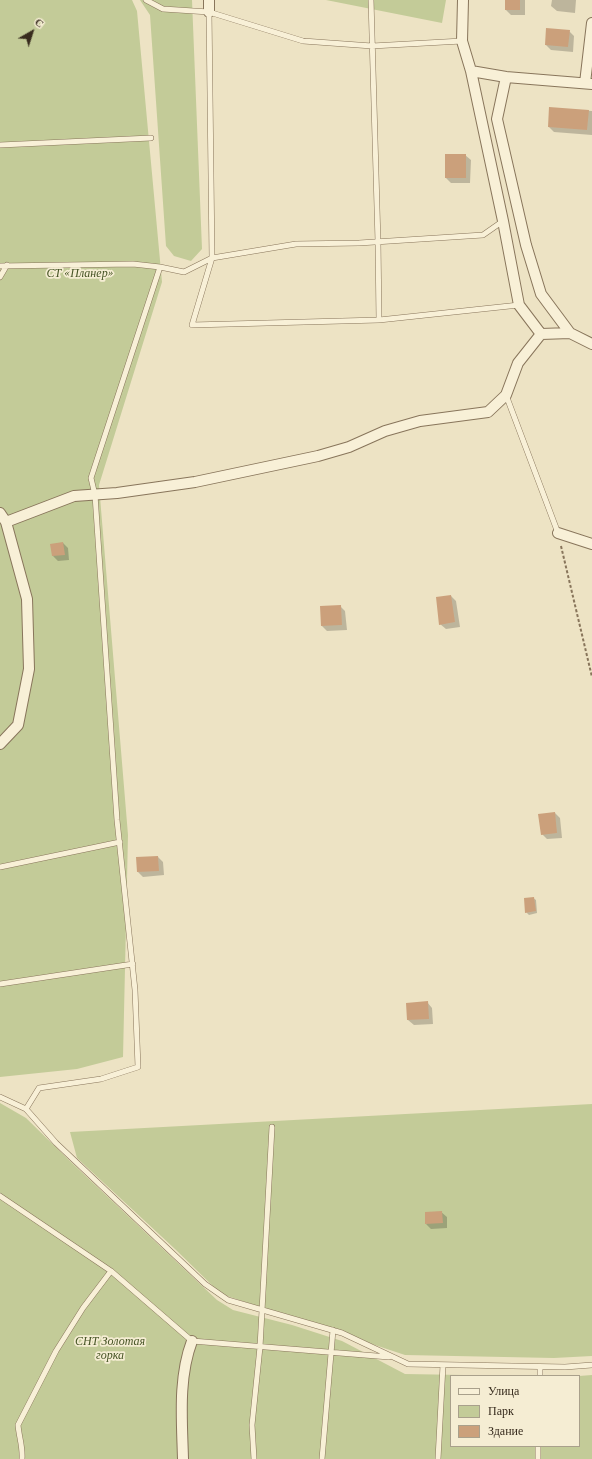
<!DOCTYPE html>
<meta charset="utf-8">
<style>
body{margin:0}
#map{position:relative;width:592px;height:1459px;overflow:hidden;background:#ede3c4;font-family:"Libre Baskerville",serif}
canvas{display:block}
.legend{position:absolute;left:450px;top:1375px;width:130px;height:72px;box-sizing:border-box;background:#f5edd3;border:1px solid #a9a08b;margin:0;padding:5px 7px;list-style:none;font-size:12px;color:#382c1e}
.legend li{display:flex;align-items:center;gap:8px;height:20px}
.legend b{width:20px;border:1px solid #a9a08b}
.north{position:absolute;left:12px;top:12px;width:40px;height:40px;-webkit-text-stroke:3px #f5edd3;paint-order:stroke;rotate:39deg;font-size:11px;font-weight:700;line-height:16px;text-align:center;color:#382c1e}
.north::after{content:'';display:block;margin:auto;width:14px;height:18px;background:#382c1e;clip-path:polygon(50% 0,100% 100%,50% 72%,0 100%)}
</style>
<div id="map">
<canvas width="592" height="1459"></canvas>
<ul class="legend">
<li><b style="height:5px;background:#f8f0d7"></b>Улица</li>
<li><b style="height:11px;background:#c3cb98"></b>Парк</li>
<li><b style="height:11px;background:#cba07b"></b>Здание</li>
</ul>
<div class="north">С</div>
</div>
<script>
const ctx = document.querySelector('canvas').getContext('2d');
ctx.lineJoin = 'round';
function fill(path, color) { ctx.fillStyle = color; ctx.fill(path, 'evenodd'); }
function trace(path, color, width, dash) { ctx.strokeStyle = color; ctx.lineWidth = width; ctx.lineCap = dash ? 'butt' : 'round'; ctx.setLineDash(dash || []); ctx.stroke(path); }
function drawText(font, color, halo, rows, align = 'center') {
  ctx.font = font + ' "Libre Baskerville",serif'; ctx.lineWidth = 3.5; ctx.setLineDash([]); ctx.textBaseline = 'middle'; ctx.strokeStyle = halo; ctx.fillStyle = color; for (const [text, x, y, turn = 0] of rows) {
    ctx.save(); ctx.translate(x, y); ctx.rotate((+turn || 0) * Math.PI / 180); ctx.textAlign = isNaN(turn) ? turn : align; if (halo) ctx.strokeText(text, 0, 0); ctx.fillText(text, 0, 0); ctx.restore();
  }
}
fill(new Path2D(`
 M0 0H132L137 11 162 282 99 485 128 835 123 1057 77 1069 0 1077Z
 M140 0H192L202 249 191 261 174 256 166 246 150 15Z
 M326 0H446L442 23Z
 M0 1103 26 1118 73 1164 217 1300 233 1310 292 1325 342 1341 405 1374 522 1376H451V1446H579V1376L592 1375V1459H0Z
 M592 1104V1356L554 1358 405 1355 221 1294 175 1249 77 1158 70 1132Z`), '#c3cb98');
fill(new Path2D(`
 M506 0H525V15H511L506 10Z
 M552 0H576L575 13 557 11 551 6Z
 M547 29 569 31 574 36 573 52 551 50 546 45Z
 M550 108 592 111V135L554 132 549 127Z
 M465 155 471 160 470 183H451L446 178Z
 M63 543 68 548 69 560 58 561 53 556 51 545Z
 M451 596 456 601 460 627 446 629 440 624Z
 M340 606 345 611 347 630 327 631 322 626 321 607Z
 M555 813 560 818 562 838 547 839 542 834Z
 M158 857 163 862 164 875 143 877 138 872Z
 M533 898 536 900 537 913 529 915 526 912Z
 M427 1002 432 1008 433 1024 414 1025 408 1020 407 1004Z
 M441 1212 447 1217V1228L431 1229 426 1224Z`), '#0003');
fill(new Path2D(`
 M505 0H520V10H505Z
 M546 28 570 30 568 47 545 45Z
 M549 107 589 110 587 130 548 127Z
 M445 154H466V178H445Z
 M63 542 65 555 52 556 50 544Z
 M451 595 455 622 439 625 436 597Z
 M341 605 342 625 321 626 320 606Z
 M555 812 557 833 541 835 538 814Z
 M158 856 159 871 137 872 136 857Z
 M534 897 536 911 525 913 524 898Z
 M428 1001 429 1019 407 1020 406 1003Z
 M442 1211 443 1223 425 1224V1212Z`), '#cba07b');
const lane = new Path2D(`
 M146 0 163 9 209 12 303 41 372 46 462 41
 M209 12 212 258 192 325 379 320 378 242 371 0
 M0 145 151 138
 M0 266 133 264 160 267 184 272 212 258 296 244 359 243 483 235 503 221
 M0 277 7 265
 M379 320 519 305
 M506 395 558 533
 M0 867 120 842
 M0 984 133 964
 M0 1097 26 1109 56 1143 205 1284 228 1300 342 1333 408 1364 565 1367 592 1365
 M26 1109 39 1088 101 1079 138 1067 135 990 117 820 95 495 91 478 160 267
 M0 1196 111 1271 192 1341 389 1357
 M540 1376V1367
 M22 1459C23 1447 19 1437 18 1425L56 1351 83 1308 111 1271
 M254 1459 252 1425 260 1347 272 1127
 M322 1459 333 1330
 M438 1459 443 1365
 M538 1459V1446`);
const street = new Path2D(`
 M209 0V12
 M463 0 462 41 471 71 506 77 592 84
 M471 71 503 221 519 305 541 334 570 333
 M506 77 497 119 526 245 541 294 570 333 592 344
 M585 83 592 23
 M0 513 6 522 27 599 29 669 18 725 0 744
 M6 522 74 496 117 493 195 482 318 456 349 447 385 431 420 421 488 412 506 395 518 363 541 334
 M558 533 592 544
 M183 1459C182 1420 178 1378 192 1341`);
trace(lane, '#88755b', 6);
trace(street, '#88755b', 12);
trace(new Path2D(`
 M561 546 592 677`), '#88755b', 2, [3, 2]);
trace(lane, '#f8f0d7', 5);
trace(street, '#f8f0d7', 10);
drawText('italic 12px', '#465425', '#f5edd3', [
 ["СТ «Планер»",80,274],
 ["СНТ Золотая",110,1342],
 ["горка",110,1356]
]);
</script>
